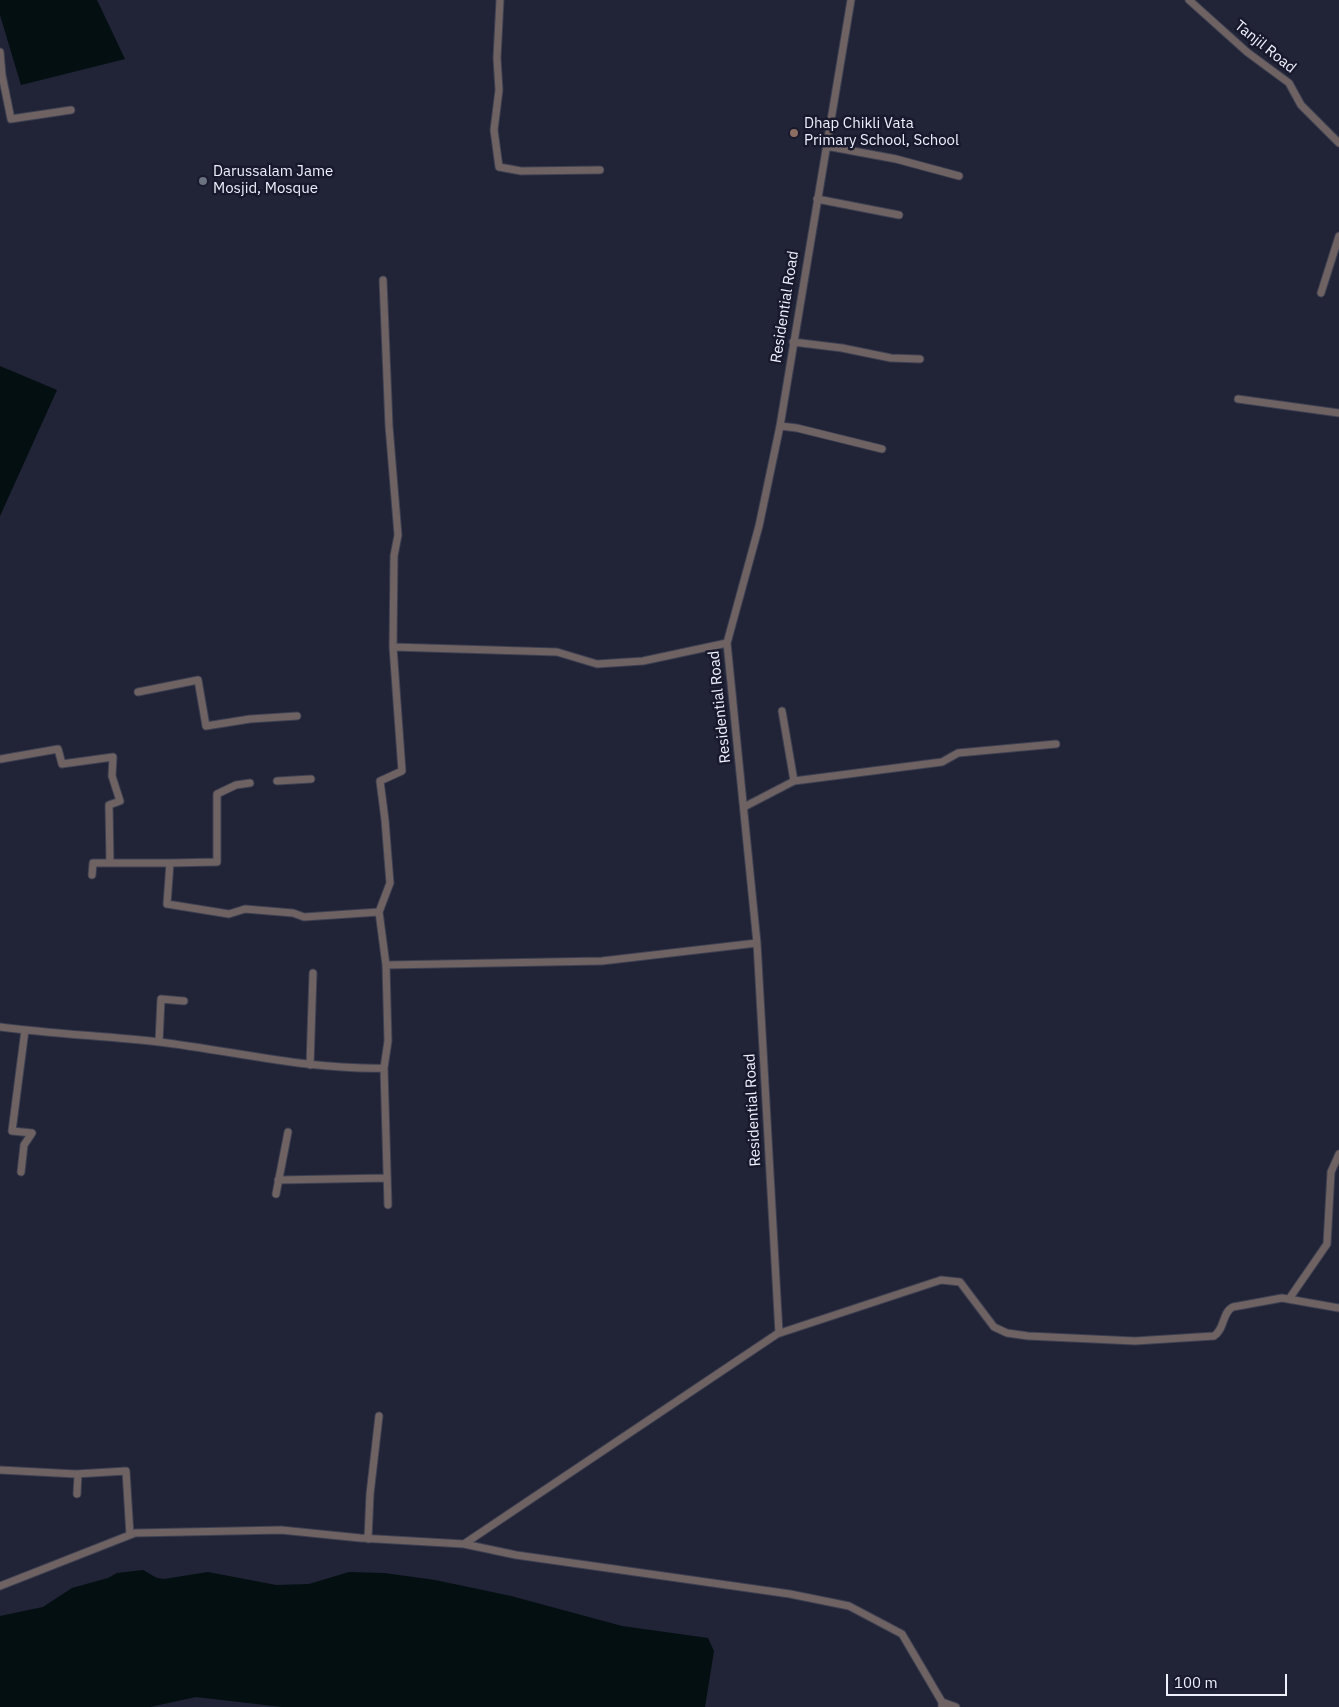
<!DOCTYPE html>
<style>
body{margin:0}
#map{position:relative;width:1339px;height:1707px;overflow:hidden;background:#212336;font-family:"IBM Plex Sans",sans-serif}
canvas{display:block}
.scale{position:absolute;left:1166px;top:1674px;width:121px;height:22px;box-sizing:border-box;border:2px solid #eef0fd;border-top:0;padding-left:6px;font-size:15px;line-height:18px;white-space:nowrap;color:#eef0fd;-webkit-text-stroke:4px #18192c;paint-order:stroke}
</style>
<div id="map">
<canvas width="1339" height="1707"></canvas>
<div class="scale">100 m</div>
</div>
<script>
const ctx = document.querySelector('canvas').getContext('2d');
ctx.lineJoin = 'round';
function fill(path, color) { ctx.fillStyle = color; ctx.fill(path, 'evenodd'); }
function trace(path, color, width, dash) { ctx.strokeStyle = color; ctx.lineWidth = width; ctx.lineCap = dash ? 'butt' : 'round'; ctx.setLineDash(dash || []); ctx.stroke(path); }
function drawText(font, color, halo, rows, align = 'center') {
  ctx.font = font + ' "IBM Plex Sans",sans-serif'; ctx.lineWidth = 5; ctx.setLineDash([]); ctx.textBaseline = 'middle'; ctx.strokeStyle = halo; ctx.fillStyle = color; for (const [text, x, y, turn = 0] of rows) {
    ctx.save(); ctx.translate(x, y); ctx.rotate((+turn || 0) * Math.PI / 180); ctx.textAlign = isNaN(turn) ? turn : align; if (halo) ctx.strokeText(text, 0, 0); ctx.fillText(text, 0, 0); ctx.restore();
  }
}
fill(new Path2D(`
 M0 0H97L125 59 21 85 0 15Z
 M0 366 57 390 0 516Z
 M143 1570 157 1578 164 1579 208 1572 276 1585 309 1584 349 1572 384 1573 435 1580 511 1596 622 1626 708 1638 714 1651 705 1707H282L196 1697 150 1707H0V1616L43 1607 72 1588 108 1578 117 1573Z`), '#030f11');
const street = new Path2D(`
 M500 0 497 58 499 90 494 130 499 167 521 171 600 170
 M1189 0 1247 52 1289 83 1301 105 1339 143
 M0 52 2 75 11 119 71 110
 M826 146 896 159 959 176
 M817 199 899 215
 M383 280 389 426 398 535 394 556 393 647 402 771 380 781 385 820 390 883 379 912 386 965
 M1321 293 1339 236
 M793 342 842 348 891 358 920 359
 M1238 399 1339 413
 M780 426 797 428 882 449
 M393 647 557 652 597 664 643 661 727 643
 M138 692 198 680 206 726 250 719 297 716
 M782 711 794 781
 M1 759 58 749 62 764 113 757 112 776 120 801 109 805 110 863
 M277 781 311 779
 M744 807 794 781 942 762 958 753 1056 744
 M170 863 217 862V794L236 785 250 783
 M92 875 93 863H170L167 904 229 914 245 909 293 913 304 917 379 912
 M0 1027C53 1034 106 1036 159 1042 234 1051 308 1070 384 1068L388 1041 386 965 602 961 757 943
 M159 1042 161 999 184 1001
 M310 1065 313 973
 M384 1068 388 1205
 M21 1172 24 1145 32 1133 12 1131 25 1030
 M278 1180 387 1178
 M276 1194 288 1132
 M1289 1299 1327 1244 1331 1172 1339 1154
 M779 1333 757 943 727 643 759 526 780 426 851 0
 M0 1470 76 1474 126 1471 130 1535
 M77 1494 78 1474
 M368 1539 370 1494 379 1416
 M464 1544 516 1555 790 1594 849 1606 902 1634 942 1702V1707
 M0 1586 135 1533 281 1530 360 1538 464 1544 777 1334 941 1280 960 1282 994 1327 1007 1333 1028 1336 1135 1341 1214 1336C1225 1329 1222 1312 1233 1307L1282 1298 1339 1308
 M942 1702 956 1707`);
trace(street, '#3e4052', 9);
trace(street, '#6e6262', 7);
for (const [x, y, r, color] of [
 [794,133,5,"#8d6e63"],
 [203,181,5,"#6b7280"]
]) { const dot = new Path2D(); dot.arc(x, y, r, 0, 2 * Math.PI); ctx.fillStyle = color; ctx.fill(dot); trace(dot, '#18192c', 2); }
drawText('15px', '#eef0fd', '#18192c', [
 ["Tanjil Road",1265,47,39],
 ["Residential Road",785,307,-81],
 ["Residential Road",720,707,-96],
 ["Residential Road",753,1110,-93]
]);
drawText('15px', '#eef0fd', '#18192c', [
 ["Dhap Chikli Vata",804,124],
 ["Primary School, School",804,141],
 ["Darussalam Jame",213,172],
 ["Mosjid, Mosque",213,189]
], 'left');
</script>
